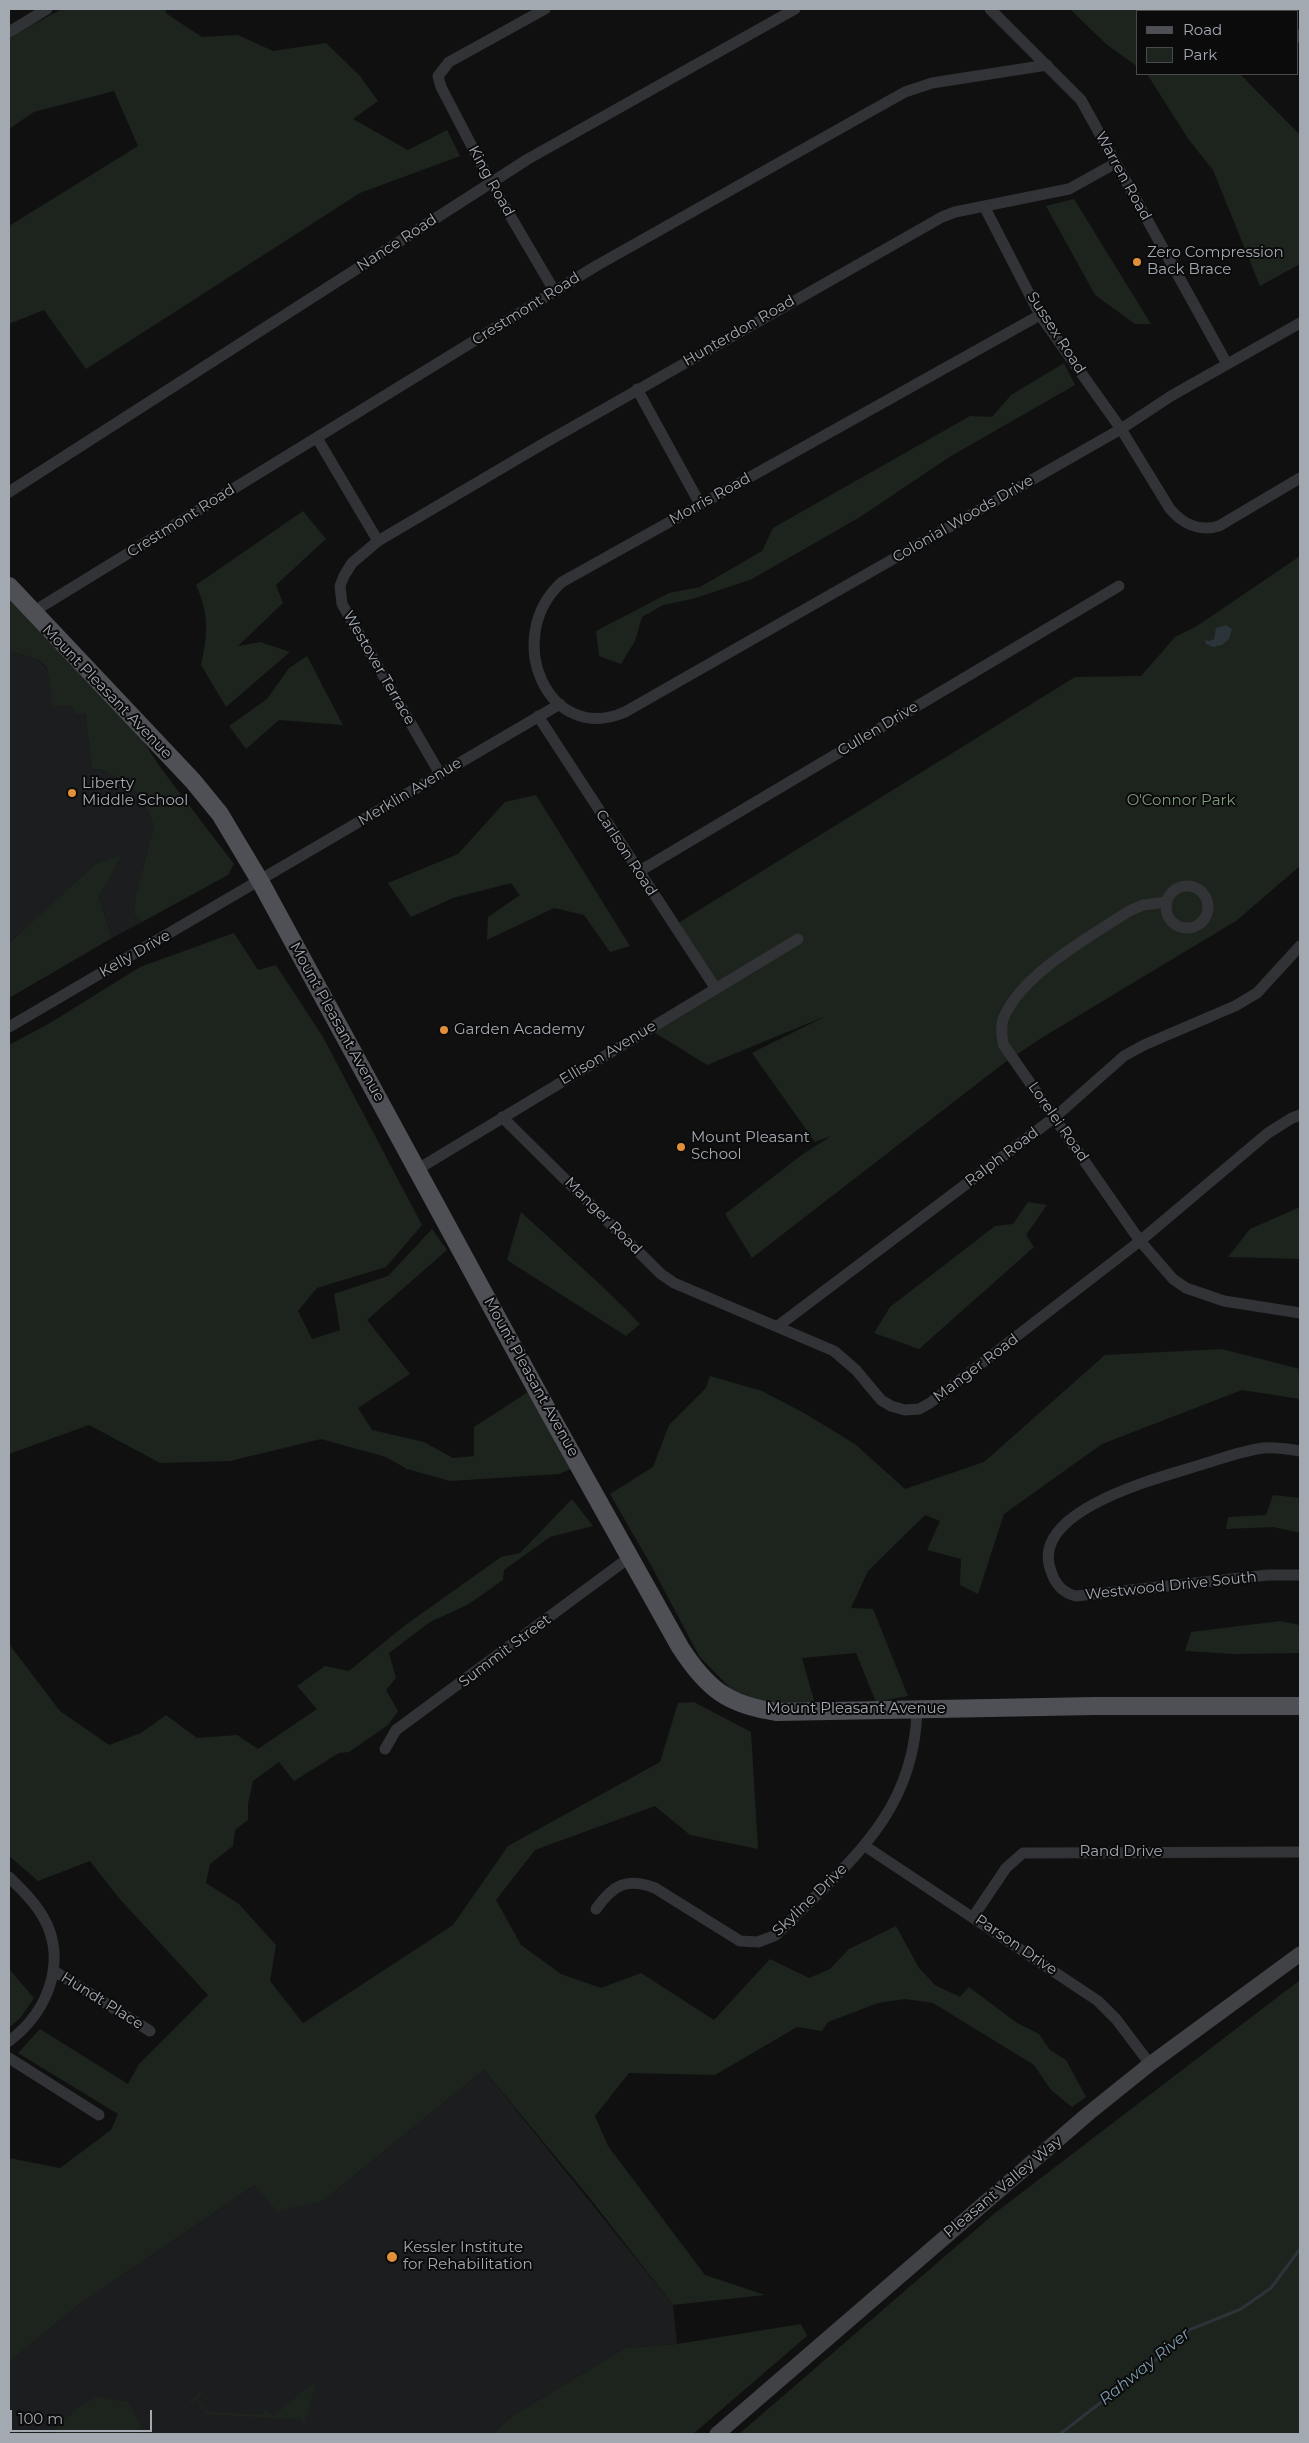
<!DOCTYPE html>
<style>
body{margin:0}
#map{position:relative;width:1309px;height:2443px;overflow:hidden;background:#101011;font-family:Montserrat,sans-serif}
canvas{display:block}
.frame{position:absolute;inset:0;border:10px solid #a3a9b1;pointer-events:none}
.legend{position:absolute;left:1136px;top:10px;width:162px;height:65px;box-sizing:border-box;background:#0b0b0c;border:1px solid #484a4e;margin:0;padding:6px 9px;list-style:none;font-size:15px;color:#a3a9b1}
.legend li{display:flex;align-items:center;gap:10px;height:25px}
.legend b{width:25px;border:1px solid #484a4e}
.scale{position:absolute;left:10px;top:2410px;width:142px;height:22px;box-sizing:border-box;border:2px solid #a3a9b1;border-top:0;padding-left:6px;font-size:15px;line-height:18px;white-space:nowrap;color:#a3a9b1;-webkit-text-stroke:4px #0b0b0c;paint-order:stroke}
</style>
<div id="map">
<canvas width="1309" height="2443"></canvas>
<div class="frame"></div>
<ul class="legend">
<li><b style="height:6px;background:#4e5055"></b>Road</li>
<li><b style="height:14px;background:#1d241d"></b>Park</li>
</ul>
<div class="scale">100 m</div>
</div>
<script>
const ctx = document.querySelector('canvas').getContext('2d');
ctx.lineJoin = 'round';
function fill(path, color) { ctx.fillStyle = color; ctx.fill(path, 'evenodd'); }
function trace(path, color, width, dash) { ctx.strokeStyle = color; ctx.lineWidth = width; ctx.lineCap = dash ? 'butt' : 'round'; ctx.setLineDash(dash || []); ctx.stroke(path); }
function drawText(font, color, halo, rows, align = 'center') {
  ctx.font = font + ' Montserrat,sans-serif'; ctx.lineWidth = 4; ctx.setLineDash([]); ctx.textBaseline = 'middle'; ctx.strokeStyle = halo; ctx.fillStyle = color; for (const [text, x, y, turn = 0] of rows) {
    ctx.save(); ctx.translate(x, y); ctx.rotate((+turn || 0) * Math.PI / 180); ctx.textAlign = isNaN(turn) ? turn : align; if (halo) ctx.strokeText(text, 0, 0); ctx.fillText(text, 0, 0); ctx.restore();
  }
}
fill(new Path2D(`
 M9 651 39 660 47 669 54 707 74 706 85 713 92 769 103 770 129 785 143 800 154 826 135 898 134 915 142 922 112 938 99 897 121 856 95 864 9 943Z
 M484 2070 673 2305 677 2344 625 2348 512 2416 493 2434H140L141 2427 77 2408 51 2434H9V2362L81 2303 255 2185 323 2201Z`), '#1c1d1e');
fill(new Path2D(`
 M62 9H165L167 14 202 37 238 35 273 51 326 43 360 76 378 101 353 119 408 150 447 130 460 156 360 193 86 369 44 310 9 324V226L138 146 114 91 34 112 9 129V37Z
 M1070 9H1176L1178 11H1138V67L1106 44Z
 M1147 74H1240L1300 135V264L1260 286 1213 170 1189 140Z
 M1074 199 1151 324H1135L1095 295 1046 206Z
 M1064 363 1075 385 951 456 860 517 752 579 692 599 663 605 642 617 635 641 621 664 599 656 596 631 669 593 700 587 762 551 773 528 970 416 992 417 1011 395Z
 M303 511 326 539 276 585 283 603 238 646 260 642 290 652 226 707 201 665C208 634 209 614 196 585Z
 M1300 556V866L1236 921 1043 1037 1004 1063 752 1258 725 1214 803 1154 831 1136 815 1142 752 1053 826 1016 707 1065 649 1029 716 989 675 925 1075 677 1141 676 1175 637 1197 626Z
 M9 598 141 738 160 767 234 864 228 875 142 922 134 915 135 898 154 826 143 800 129 785 103 770 92 769 85 713 75 714 73 706 53 707 47 668 39 660 9 651Z
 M307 656 343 725 279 720 246 749 229 726 267 699 289 668Z
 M536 795 630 946 610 952 584 915 554 908 487 940 488 917 520 895 511 883 453 898 411 917 388 883 458 854 505 802Z
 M122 855 99 897 112 938 9 998V943L95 864Z
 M234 933 258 970 276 965 323 1037 422 1225 386 1267 317 1288 298 1311 312 1339 340 1330 334 1294 388 1276 432 1229 447 1250 367 1320 410 1374 358 1408 372 1430 424 1442 453 1458 474 1456V1427L528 1392 573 1468 559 1474 450 1481 407 1469 386 1457 321 1439 230 1461 160 1463 89 1425 9 1454V1045L50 1023 140 967Z
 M1028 1202 1047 1205 1026 1235 1034 1247 919 1349 874 1333 890 1307 995 1226 1013 1224Z
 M1300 1207V1259L1228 1257 1250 1229Z
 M521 1212C561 1249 602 1284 640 1324L626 1336 507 1260Z
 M1222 1349 1300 1369V1399L1242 1390 1102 1444 1004 1514 978 1594 960 1585 961 1559 927 1550 940 1521 925 1515 868 1571 851 1608 873 1609 908 1696 876 1702 856 1653 802 1658 815 1704H768L732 1690 699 1656 652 1567 610 1494 653 1467 669 1425 706 1388 710 1376 762 1391 804 1413 855 1444 905 1489 984 1462 1105 1355Z
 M1273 1495 1300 1498V1533L1273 1527 1226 1529 1228 1517 1266 1515Z
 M572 1499 593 1526 550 1537 504 1570 503 1580 469 1604 430 1622 389 1653 396 1678 386 1690 398 1711 388 1725 349 1752 339 1753 294 1781 279 1762 253 1781 248 1804V1820L235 1830 233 1846 210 1864 206 1883 239 1904 276 1945 270 1981 303 2023 453 1925 508 1846 660 1762 678 1703 694 1702 751 1732 758 1849 690 1835 655 1806 535 1850 496 1900 521 1945 561 1974 601 1988 641 1973 714 2020 770 1959 809 1978 830 1969 849 1949 896 1926 919 1968 935 1985 960 1997 969 1987 1017 2023 1039 2034 1050 2050 1066 2060 1086 2097 1072 2107 1051 2090 1034 2065 933 2003 905 1999 878 2003 828 2022 822 2031 797 2027 715 2075 629 2073 595 2116 608 2146 705 2275 765 2295 673 2305 588 2196 484 2070 323 2201 277 2211 255 2185 81 2303 9 2362V2158L60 2168 111 2130 118 2114 18 2053 40 2029 128 2084 139 2064 208 1995 118 1897 90 1861 38 1881 9 1856V1644L60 1711 109 1745 141 1733 166 1715 197 1738 237 1735 258 1749 317 1709 297 1686 325 1666 349 1671 404 1626 501 1557 520 1553Z
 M1280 1621 1300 1625V1653L1233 1654 1185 1651 1191 1632Z
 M9 1969 34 1998 21 2017 9 2028Z
 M1300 1980V2434H739L995 2213Z
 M801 2324 807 2336 693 2434H493L512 2416 625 2348 677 2344Z
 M316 2381 304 2428 302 2420 207 2414 196 2399 191 2403 189 2402 201 2391 202 2394 197 2398 208 2412 263 2415 264 2408 273 2416Z
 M96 2397 128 2402 141 2427 140 2434H51L77 2408Z`), '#1d241d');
fill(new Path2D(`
 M1226 625 1232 629 1229 639 1222 645 1213 647 1206 644 1205 640 1210 641 1214 639 1216 628Z`), '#2b3439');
trace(new Path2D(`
 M1060 2434 1169 2350 1189 2330 1241 2309 1271 2288 1300 2249`), '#2b3439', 3);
trace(new Path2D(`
 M545 9 449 62 438 76 441 87 491 183 555 292
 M990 9 1081 100 1227 364
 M1271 9 1274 11
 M9 32 47 9
 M1298 35 1300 37
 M984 206 1040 315 1121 429 1170 509C1184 525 1199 532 1219 526L1300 478
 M1040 315 562 582C501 637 548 746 625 712L1121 429 1171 396 1300 323
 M637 389 700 504
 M317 438 378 541
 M9 492 528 159 795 9
 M31 613 596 266 871 111 905 92 932 83 1047 65
 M538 716 716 989
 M440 774 342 604 340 586 344 576 352 563 378 541 541 445 942 217 955 212 1069 189 1116 163
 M638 872 1119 586
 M1166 907a21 21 0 1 1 42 0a21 21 0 1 1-42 0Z
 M1167 902 1143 905 1129 911C1091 936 1022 974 1004 1017 1000 1026 1002 1035 1003 1044L1140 1241 1173 1279 1186 1288 1224 1301 1300 1313
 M9 1027 560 704
 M502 1117 661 1274 674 1283 834 1351 856 1370 881 1400 891 1406 905 1410 919 1409 930 1403 1140 1241 1268 1133 1292 1118 1300 1115
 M418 1169 798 939
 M778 1326 1055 1117 1124 1056 1144 1045 1235 1006 1257 993 1300 946
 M1300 1451C1288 1449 1276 1447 1263 1448 1240 1451 1218 1460 1197 1466 1158 1478 1028 1511 1051 1571 1055 1584 1063 1593 1076 1596L1268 1575H1300
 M385 1749 396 1730 630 1557
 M865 1846 1098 2001 1116 2019 1150 2064
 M9 1877C19 1887 30 1897 38 1909 70 1954 51 2010 9 2041
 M596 1909C613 1885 626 1877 655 1888L740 1941 758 1942 776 1935C845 1865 915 1816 917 1709
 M973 1917 1006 1868 1023 1853 1300 1852
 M54 1971 150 2031
 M9 2058 99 2115`), '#313336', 11);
trace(new Path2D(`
 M717 2434 1089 2113 1150 2064 1300 1954`), '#404246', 15);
trace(new Path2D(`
 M9 586 193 781 220 814 260 881 548 1411 680 1647C707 1689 728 1705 777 1712L1095 1706H1300`), '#4e5055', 18);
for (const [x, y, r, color] of [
 [1137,262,5,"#e18f39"],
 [72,793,5,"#e18f39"],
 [444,1030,5,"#e18f39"],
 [681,1147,5,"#e18f39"],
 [392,2257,6,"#e18f39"]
]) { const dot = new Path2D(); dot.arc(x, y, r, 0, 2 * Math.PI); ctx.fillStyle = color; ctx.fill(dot); trace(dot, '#0b0b0c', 2); }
drawText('15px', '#a3a9b1', '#0b0b0c', [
 ["Warren Road",1123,176,61],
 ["King Road",491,181,61],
 ["Nance Road",397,243,-33],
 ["Crestmont Road",526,309,-32],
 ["Hunterdon Road",739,331,-30],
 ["Sussex Road",1056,333,57],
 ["Morris Road",710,499,-29],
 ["Colonial Woods Drive",963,519,-30],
 ["Crestmont Road",181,521,-32],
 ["Westover Terrace",379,668,60],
 ["Mount Pleasant Avenue",107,692,46],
 ["Cullen Drive",878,729,-31],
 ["Merklin Avenue",410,792,-31],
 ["Carlson Road",626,853,57],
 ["Kelly Drive",135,954,-30],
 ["Mount Pleasant Avenue",337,1022,61],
 ["Ellison Avenue",608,1053,-31],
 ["Lorelei Road",1058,1122,55],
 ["Ralph Road",1002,1157,-37],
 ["Manger Road",603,1216,45],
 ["Manger Road",976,1368,-37],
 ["Mount Pleasant Avenue",531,1377,61],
 ["Westwood Drive South",1171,1586,-6],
 ["Summit Street",505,1651,-37],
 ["Mount Pleasant Avenue",856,1709],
 ["Rand Drive",1121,1852],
 ["Skyline Drive",810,1900,-44],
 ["Parson Drive",1016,1945,34],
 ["Hundt Place",102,2001,32],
 ["Pleasant Valley Way",1003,2187,-40]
]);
drawText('15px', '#a3a9b1', '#0b0b0c', [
 ["Zero Compression",1147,253],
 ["Back Brace",1147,270],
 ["Liberty",82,784],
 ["Middle School",82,801],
 ["Garden Academy",454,1030],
 ["Mount Pleasant",691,1138],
 ["School",691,1155],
 ["Kessler Institute",403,2248],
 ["for Rehabilitation",403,2265]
], 'left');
drawText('15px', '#7e9b7b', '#0b0b0c', [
 ["O'Connor Park",1181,801]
]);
drawText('italic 16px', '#7c9baa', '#0b0b0c', [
 ["Rahway River",1145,2367,-39]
]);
</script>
